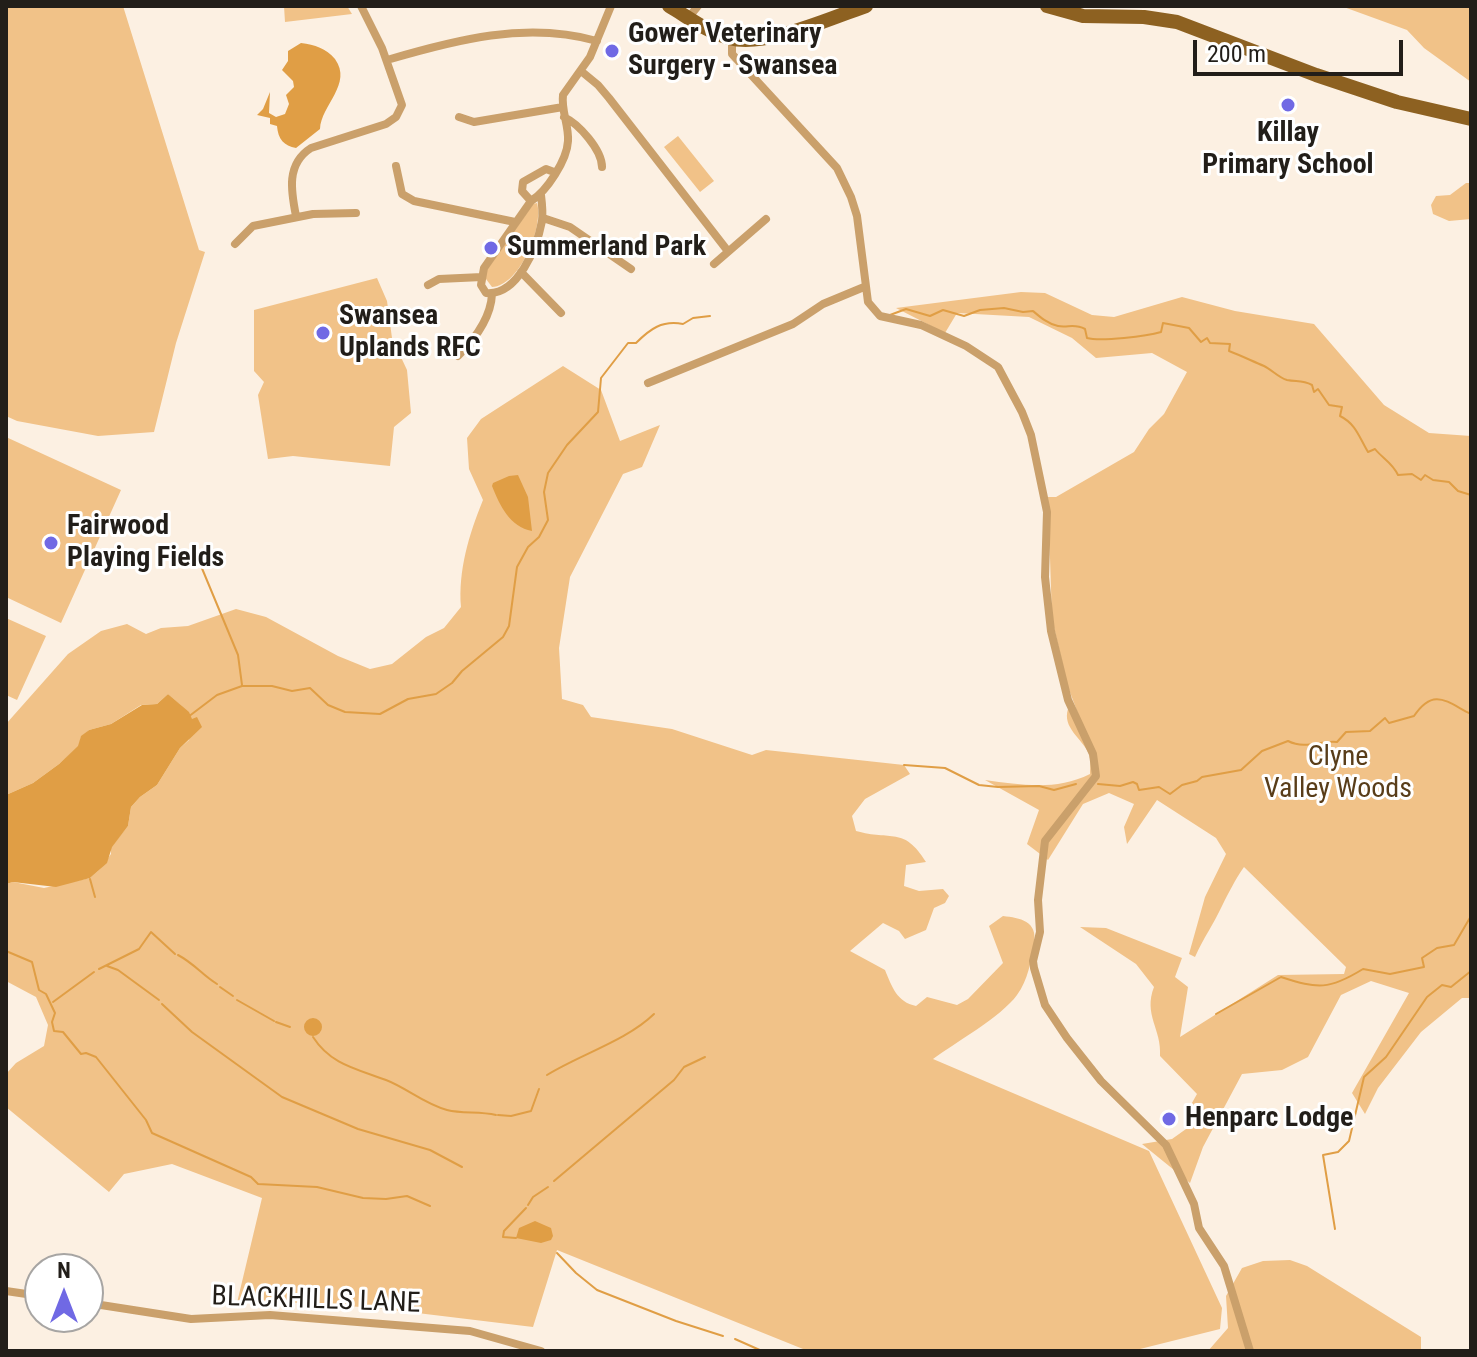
<!DOCTYPE html>
<style>
body{margin:0}
#map{position:relative;width:1477px;height:1357px;overflow:hidden;background:#fcf0e2;font-family:"Roboto Condensed",sans-serif}
canvas{display:block}
.frame{position:absolute;inset:0;border:8px solid #221e19;pointer-events:none}
.north{position:absolute;left:24px;top:1253px;width:80px;height:80px;box-sizing:border-box;background:#fff;border:2px solid #a7a5a3;border-radius:50%;rotate:0deg;font-size:22px;font-weight:700;line-height:32px;text-align:center;color:#221e19}
.north::after{content:'';display:block;margin:auto;width:28px;height:36px;background:#7069e4;clip-path:polygon(50% 0,100% 100%,50% 72%,0 100%)}
.scale{position:absolute;left:1193px;top:40px;width:210px;height:36px;box-sizing:border-box;border:4px solid #221e19;border-top:0;padding-left:10px;font-size:24px;line-height:28px;white-space:nowrap;color:#221e19;-webkit-text-stroke:6px #fff;paint-order:stroke}
</style>
<div id="map">
<canvas width="1477" height="1357"></canvas>
<div class="frame"></div>
<div class="north">N</div>
<div class="scale">200 m</div>
</div>
<script>
const ctx = document.querySelector('canvas').getContext('2d');
ctx.lineJoin = 'round';
function fill(path, color) { ctx.fillStyle = color; ctx.fill(path, 'evenodd'); }
function trace(path, color, width, dash) { ctx.strokeStyle = color; ctx.lineWidth = width; ctx.lineCap = dash ? 'butt' : 'round'; ctx.setLineDash(dash || []); ctx.stroke(path); }
function drawText(font, color, halo, rows, align = 'center') {
  ctx.font = font + ' "Roboto Condensed",sans-serif'; ctx.lineWidth = 6; ctx.setLineDash([]); ctx.textBaseline = 'middle'; ctx.strokeStyle = halo; ctx.fillStyle = color; for (const [text, x, y, turn = 0] of rows) {
    ctx.save(); ctx.translate(x, y); ctx.rotate((+turn || 0) * Math.PI / 180); ctx.textAlign = isNaN(turn) ? turn : align; if (halo) ctx.strokeText(text, 0, 0); ctx.fillText(text, 0, 0); ctx.restore();
  }
}
fill(new Path2D(`
 M6 6H123L199 250 205 252 176 343 154 432 98 436 17 421 6 416Z
 M284 6H347L352 14 285 22Z
 M1341 6H1471V82L1424 48 1407 30Z
 M678 136 714 181 700 192 664 147Z
 M1466 183H1471V219L1449 221 1433 214 1431 205 1436 196 1450 195Z
 M537 203C544 226 520 286 492 287L486 279V271L533 204Z
 M377 278 387 301 392 338 407 370 411 413 394 427 390 466 293 456 268 459 258 395 264 382 254 371V310Z
 M1021 292 1045 293 1092 315 1114 317 1182 297 1235 311 1314 324 1384 405 1429 433 1471 436V998H1462L1421 1032 1378 1088 1365 1114 1352 1093 1409 993 1371 981 1341 995 1308 1057 1282 1070 1242 1074 1203 1147 1190 1183 1142 1144 1172 1139 1186 1129 1184 1117 1197 1094 1160 1056C1162 1029 1143 1015 1154 987L1136 964 1080 927 1106 928 1182 958 1175 977 1188 987 1180 1037 1278 975 1344 974 1346 967 1244 867C1235 880 1229 892 1222 906 1213 925 1204 937 1195 957L1189 954 1205 897 1226 854 1216 838 1157 800 1127 844 1124 827 1134 804 1109 793 1083 804 1048 860 1027 844 1039 810 985 780C1022 785 1056 791 1090 774 1090 768 1091 760 1089 754 1082 738 1062 728 1068 709L1085 732 1068 687 1052 619 1048 497H1056L1134 452 1149 429 1164 414 1187 372 1152 353 1096 358 1072 338 1029 317 957 313 945 333 896 308Z
 M563 366 601 390 620 441 660 425 642 467 623 474 570 577 559 648 562 699 583 705 591 717 672 729 752 755 766 750 904 765 910 774 865 799 852 816 856 831C891 841 904 826 926 862L906 865 904 886 919 891 943 889 949 896 945 903 934 908 926 930 905 939 899 931 883 923 850 951 885 970C892 987 897 1002 916 1006L927 997 957 1005 968 999 1003 963 989 926 1003 916C1020 918 1038 921 1034 943 1031 961 1028 980 1017 995 1001 1017 956 1042 933 1059L1149 1151 1222 1308 1220 1329 1132 1351H808L557 1250 533 1327 376 1308 243 1299 236 1307 262 1198 172 1164 124 1174 109 1192 6 1107V1074L16 1063 44 1046 48 1025 36 997 6 981V884L13 882 44 888 90 878 100 869 111 854V847L128 826 131 807 140 797 157 785 180 748 189 740C193 712 188 712 168 694L157 704 141 705 111 724 89 730 81 737 79 746 59 764 33 783 6 795V724L68 654 101 631 127 624 146 634 161 628 188 626 236 609 266 617 338 656 370 669 392 664 426 637 444 628 461 607C458 571 469 534 483 500L469 469 467 438 481 419Z
 M6 437 121 490 61 623 6 597Z
 M6 618 46 636 17 700 6 695Z
 M1290 1260 1307 1266 1421 1337V1351H1208L1228 1328 1226 1296 1242 1268 1263 1261Z`), '#f1c288');
fill(new Path2D(`
 M301 43C315 45 326 48 335 59 353 84 321 105 320 129L296 148C284 146 278 139 277 126L270 124V118L257 115 263 109 270 92 269 113 276 117 285 114 289 104 286 95 294 87 293 81 282 70 288 61V51Z
 M518 475 528 497 532 531C510 527 500 506 492 486L493 483 509 476Z
 M168 694 189 712 192 719 197 717 202 727 180 748 157 785 140 797 131 807 128 826 112 847 107 863 90 878 56 887 13 882 6 884V795L33 783 59 764 78 746 81 736 89 730 111 724 142 705 157 704Z
 M304 1027a9 9 0 1 1 18 0a9 9 0 1 1-18 0Z
 M535 1221 551 1228 553 1236 551 1240 541 1243 516 1238 519 1228Z`), '#e09e45');
trace(new Path2D(`
 M890 315 906 309 930 316 943 310 964 316 980 310 1004 308 1023 312 1033 311C1040 317 1048 324 1058 326 1068 328 1074 323 1085 329L1087 338C1101 342 1147 336 1161 332L1163 323 1189 328 1201 342 1207 338 1210 343 1230 344 1229 351C1242 356 1252 361 1264 366 1272 370 1279 378 1287 380 1297 382 1302 380 1312 385L1314 392 1318 389 1329 405 1342 407 1340 416C1356 424 1359 437 1368 452L1375 449C1383 459 1392 462 1398 475L1412 474 1421 480 1425 475 1433 480 1449 482 1458 491 1471 495
 M201 566 238 655 242 685
 M188 717 217 695 242 686H272L292 691 310 688 328 705 345 712 380 714 408 699 436 694 452 683 462 671 503 637 509 626 517 567 528 547 539 537 548 520 544 492 548 473 567 445 598 412 601 378 628 343H636C650 329 662 320 683 324L693 318 710 316
 M904 765 945 768 979 785 998 787 1039 786 1054 790 1076 784
 M1098 784 1120 786 1133 782 1137 784 1139 790 1159 787 1170 794 1182 785 1197 781 1202 777 1241 770 1262 751 1288 741C1306 750 1320 740 1337 742L1346 732 1370 731 1385 718 1389 723 1414 716C1434 686 1448 703 1471 714
 M90 879 95 897
 M6 951 32 962 39 990 46 994 55 1013 52 1022 54 1031 63 1032 81 1054 86 1053 96 1057 146 1120 152 1133 251 1177 258 1184 317 1187 363 1198 386 1199 407 1196 430 1206
 M178 955C195 964 202 975 217 984
 M107 966 118 970 159 1000
 M99 969 139 949 151 932 175 954
 M220 987 233 996
 M237 1000 274 1021
 M53 1002 94 972
 M162 1004 192 1032 282 1097 358 1129 430 1150 462 1167
 M1216 1014 1281 977C1318 989 1329 990 1363 969L1390 974 1424 967 1422 958 1437 948 1454 945 1471 916
 M276 1022 290 1027
 M313 1037C331 1065 357 1069 386 1080 407 1088 424 1104 447 1110 463 1114 479 1111 496 1115
 M547 1075C581 1054 626 1041 654 1014
 M498 1115 511 1116 531 1111 539 1089
 M554 1181 674 1080 684 1067 705 1057
 M528 1205 533 1197 548 1187
 M1335 1229 1323 1155 1338 1152 1349 1141 1364 1077 1386 1057 1427 997 1442 985 1451 987 1471 971
 M516 1238 503 1237 504 1231 526 1208
 M557 1253 576 1273 597 1290 676 1321 723 1336
 M735 1339 762 1351`), '#e09e45', 2);
trace(new Path2D(`
 M689 17 698 6
 M732 39V54L837 168 851 197 857 216 868 302 880 316 921 325 966 346 998 367 1022 412 1031 435 1047 512 1045 577 1051 631 1068 700 1093 754 1096 776 1045 841 1038 900 1040 932 1033 961 1034 968 1045 1005 1067 1038 1101 1081 1166 1145 1194 1204 1199 1228 1224 1266 1250 1351
 M387 60C455 40 526 21 597 41
 M581 71 598 85 609 98 727 250
 M459 117 474 122 563 107
 M564 117C579 124 602 150 602 167
 M396 166 402 194 414 201 515 222
 M541 195C542 203 543 213 542 221 537 247 518 296 486 293L481 285 484 268 531 201C547 191 567 160 568 141 569 125 561 111 563 95L590 57 611 6
 M531 201 522 191 523 182 546 169 554 172
 M296 216C291 191 286 164 311 148L386 124 396 117 402 105 382 48 361 6
 M543 218 570 227 631 269
 M235 244 253 226 313 214 356 213
 M714 264 766 219
 M521 272 561 313
 M428 285 439 279 482 277
 M458 356C474 340 491 317 492 294
 M648 383 793 324 823 304 864 287
 M6 1291 40 1296
 M88 1303 191 1319 270 1315 470 1331 541 1351`), '#caa06b', 8);
trace(new Path2D(`
 M669 6C688 17 707 32 729 38 766 48 830 18 866 6
 M1047 6 1083 16 1144 17 1177 22 1316 75 1397 102 1471 119`), '#8d6121', 14);
for (const [x, y, r, color] of [
 [612,51,8,"#7069e4"],
 [1288,105,8,"#7069e4"],
 [491,248,8,"#7069e4"],
 [323,333,8,"#7069e4"],
 [51,543,8,"#7069e4"],
 [1169,1119,8,"#7069e4"]
]) { const dot = new Path2D(); dot.arc(x, y, r, 0, 2 * Math.PI); ctx.fillStyle = color; ctx.fill(dot); trace(dot, '#fff', 3); }
drawText('bold 28px', '#221e19', '#fff', [
 ["Gower Veterinary",628,35],
 ["Surgery - Swansea",628,67],
 ["Killay",1288,134,"center"],
 ["Primary School",1288,166,"center"],
 ["Summerland Park",507,248],
 ["Swansea",339,317],
 ["Uplands RFC",339,349],
 ["Fairwood",67,527],
 ["Playing Fields",67,559],
 ["Henparc Lodge",1185,1119]
], 'left');
drawText('28px', '#593d19', '#fff', [
 ["Clyne",1338,758],
 ["Valley Woods",1338,790]
]);
drawText('28px', '#221e19', '#fff', [
 ["BLACKHILLS LANE",316,1301,2]
]);
</script>
